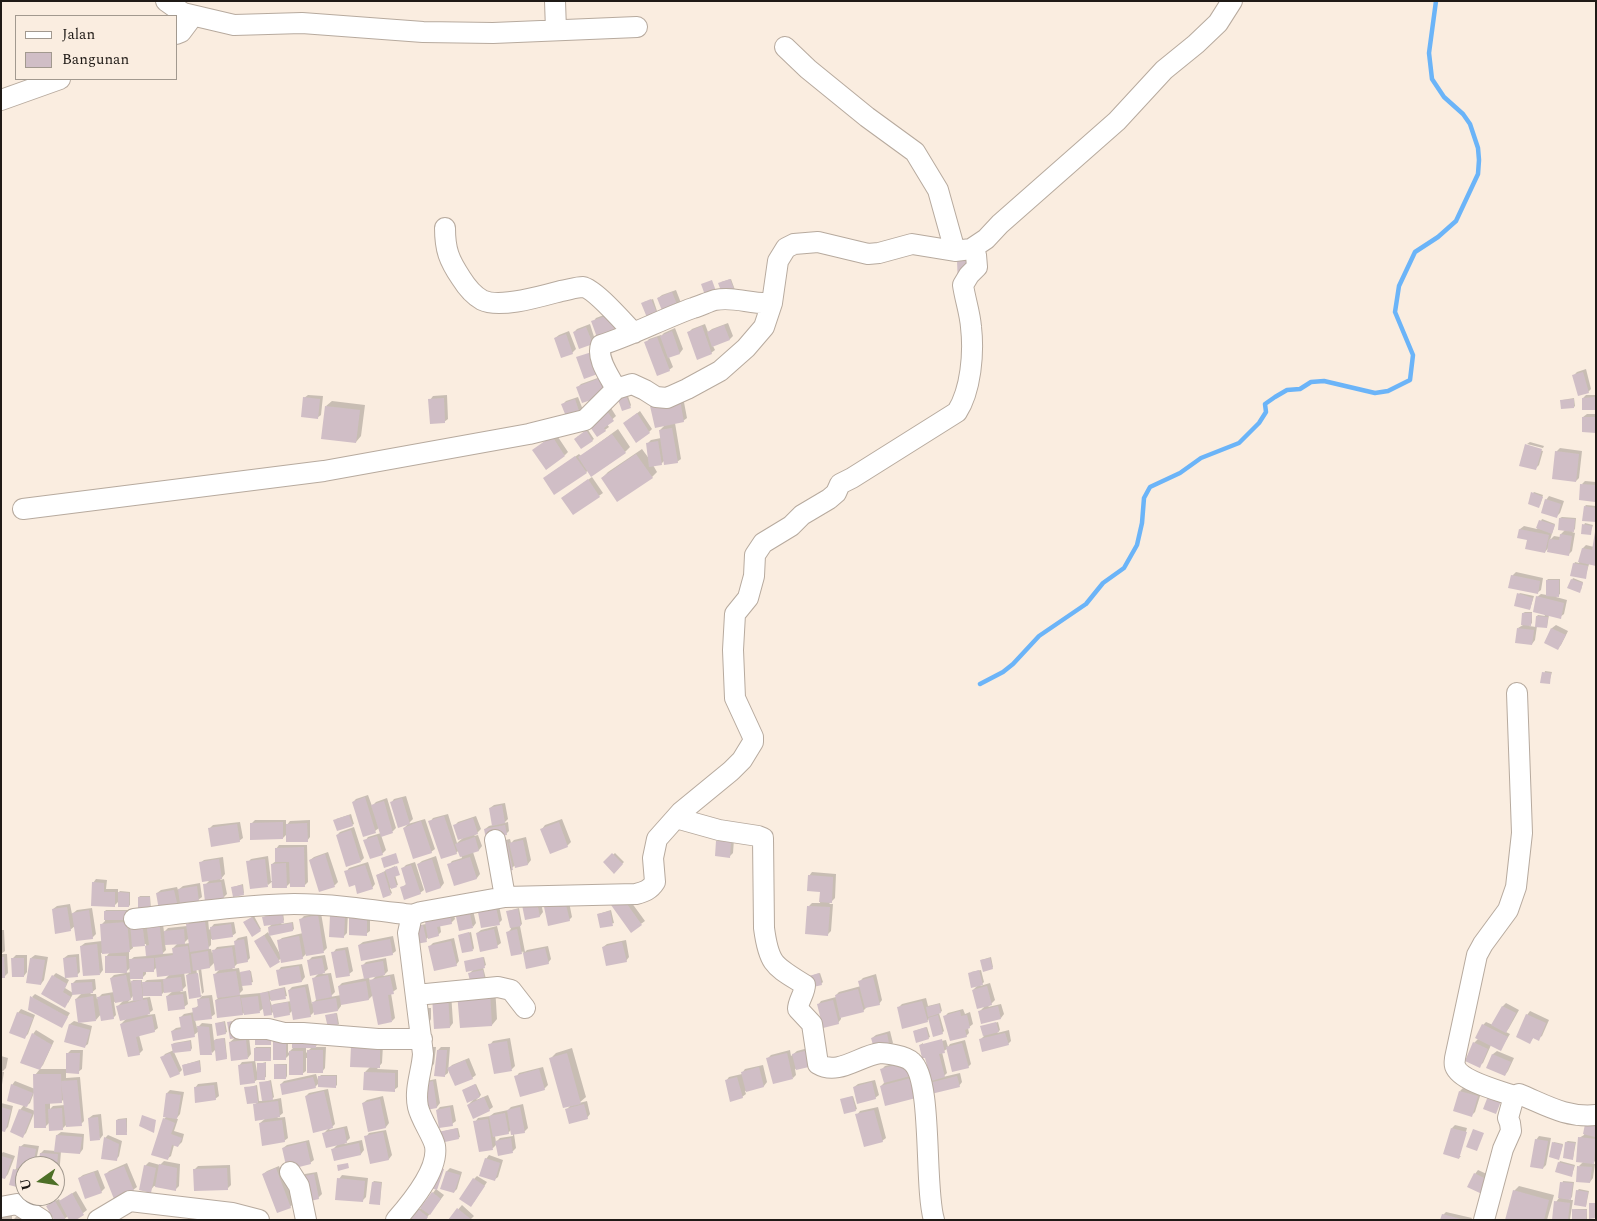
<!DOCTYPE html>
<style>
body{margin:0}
#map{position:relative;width:1597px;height:1221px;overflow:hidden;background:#faede0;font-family:Spectral,serif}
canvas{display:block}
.frame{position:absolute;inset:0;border:2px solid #1f1a16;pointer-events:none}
.legend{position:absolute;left:15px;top:15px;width:162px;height:65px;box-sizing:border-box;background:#faede0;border:1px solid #a2998f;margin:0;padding:6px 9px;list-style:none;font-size:15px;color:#1f1a16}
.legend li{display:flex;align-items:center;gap:10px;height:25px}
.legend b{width:25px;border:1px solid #a2998f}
.north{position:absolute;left:15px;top:1156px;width:50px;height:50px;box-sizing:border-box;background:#faede0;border:1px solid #a2998f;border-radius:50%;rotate:257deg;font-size:14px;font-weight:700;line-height:20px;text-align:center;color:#1f1a16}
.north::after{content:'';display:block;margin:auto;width:18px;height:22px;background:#4d6f27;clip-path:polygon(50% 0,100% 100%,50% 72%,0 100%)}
</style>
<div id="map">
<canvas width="1597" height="1221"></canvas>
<div class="frame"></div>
<ul class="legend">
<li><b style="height:6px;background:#fff"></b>Jalan</li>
<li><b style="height:14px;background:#d0bec6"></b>Bangunan</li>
</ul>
<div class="north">U</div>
</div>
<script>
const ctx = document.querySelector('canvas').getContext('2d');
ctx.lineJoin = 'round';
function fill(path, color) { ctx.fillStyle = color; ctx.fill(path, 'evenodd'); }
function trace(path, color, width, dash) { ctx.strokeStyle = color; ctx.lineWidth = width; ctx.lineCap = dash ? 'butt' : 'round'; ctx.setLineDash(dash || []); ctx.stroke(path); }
fill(new Path2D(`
 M731 279 735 290 734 291 721 282Z
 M676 290 681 303 677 306 658 298 662 295Z
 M653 299 658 314 644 302Z
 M612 312 618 329 615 332 593 322 596 318Z
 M728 323 733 336 730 339 713 346 715 350 711 353 689 332 692 329 705 324 708 332 712 329Z
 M590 324 595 340 592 343 574 332 577 329Z
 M675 328 683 349 680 353 669 357 673 367 669 370 646 343 649 339 661 335V336L664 333Z
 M569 331 576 349 572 353 555 338 559 335Z
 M1586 369 1591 389 1588 392 1574 375 1577 372Z
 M606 375 611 389 578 387 581 384Z
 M626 390 631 405 630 407 619 393Z
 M308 395 323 396 321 415 317 418 304 398Z
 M447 395 448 419 444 422 430 400 433 396Z
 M1586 395H1596V409L1583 398Z
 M578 397 583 410 580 413 563 404 566 401Z
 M683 397 687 418 683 421 675 423 681 459 677 462 665 460 661 464 653 465 657 472 652 477 602 478 608 472 642 449 650 460 647 444 651 440 661 438 660 430 665 425Z
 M1574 398 1575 406 1574 407 1562 400Z
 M332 401 365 405 361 436 356 442 326 406Z
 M611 408 616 416 607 424 609 427 605 430 589 424Z
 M640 411 652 429 649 432 624 423Z
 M1587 414H1596V432L1583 417Z
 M618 429 630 447 625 452 586 472 548 475 579 454 581 456Z
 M588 430 594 439 581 448 577 437Z
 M556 434 568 452 565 455 534 450Z
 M1530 442 1544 446 1543 448 1527 444Z
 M1527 446 1543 451 1539 465 1535 469Z
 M1560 448 1582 451 1579 478 1576 481 1556 452Z
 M592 477 603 493 573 514 562 498Z
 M1585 481 1596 482 1595 501 1582 484Z
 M1534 492 1543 495 1540 505 1533 493Z
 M1549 496 1564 501 1560 513 1557 516 1546 500Z
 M1586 505 1596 506V521L1585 506Z
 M1562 517 1576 518 1575 529 1572 532 1575 533 1572 551 1569 554 1549 547 1545 552 1529 539 1518 537 1520 529 1524 526 1537 529 1542 519 1555 524 1550 540 1554 536 1560 537 1561 534 1566 529 1560 518Z
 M1585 523 1593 525 1590 534 1584 525Z
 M1586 545 1594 547 1585 578 1574 564 1575 562 1579 563 1583 548Z
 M1516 572 1543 578 1541 590 1537 593 1512 576Z
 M1573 578 1583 582 1581 590 1572 580Z
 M1548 579H1560V594L1556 597 1567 600 1564 614 1560 617 1549 615 1547 627 1537 626 1535 640 1532 644 1518 628 1523 625V613L1525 612H1532V623L1529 626 1536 627 1537 616 1538 615 1545 616 1537 597 1541 594 1547 595V580Z
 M1520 593 1534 596 1530 609 1519 594Z
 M1556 625 1568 631 1561 645 1558 648 1546 642 1552 628Z
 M1545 671 1552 672 1549 683 1542 682Z
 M368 795 372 806 376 802 387 798 396 828 393 831 381 835 386 850 382 854 365 841 368 837 381 833 379 828 375 831 353 802 356 799Z
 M406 796 413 819 408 824 425 819 435 849 431 852 404 828 409 823 391 803 394 799Z
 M505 803 508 819 504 823 508 822 509 831 506 834 485 829 489 826 493 825 490 808 494 805Z
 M351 814 354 824 352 825 336 819Z
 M448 814 457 843 464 837 455 825 458 822 476 816 481 829 474 836 478 835 482 846 479 850 473 852 480 874 477 878 455 885 449 865 452 861 462 858 459 850 456 853 430 822 433 818Z
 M562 819 571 842 567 846 542 829 545 825Z
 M255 820H286V826L290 821 310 820V837L307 841 287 834 283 838 251 824Z
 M240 822 243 838 239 841 209 829 213 825Z
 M354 827 364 858 361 861 337 835 340 832Z
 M526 837 531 860 528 864 514 866 512 868 501 841 510 839 511 843 514 840Z
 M720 838 734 839 733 853 730 856 717 841Z
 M279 845H307L308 882 304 886 291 882 286 887 272 864 276 861V849Z
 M328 852 338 882 335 885 320 890 310 860 314 857Z
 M615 853 624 862 614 872 605 862Z
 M268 856 271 881H273L268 885 248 862 251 859Z
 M436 856 444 883 441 887 427 891 418 864 422 861Z
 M223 857 225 874 220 880 224 879 227 894 223 898 205 885 210 880 200 863 204 860Z
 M368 862 375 884 372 888 355 884 346 872 349 868Z
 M415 862 424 890 420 893 402 888 407 883 402 869 406 865Z
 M395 866 398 874 395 875 398 885 390 888 392 893 391 894 377 875Z
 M812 872 836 874 835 898 829 904H833L831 931 828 934 809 906 812 903H820L821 891 809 876Z
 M96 879 107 880 106 889H118V893L120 891 130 892V905L129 906 119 901 114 906 93 883Z
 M200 883 202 897 198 900 180 903 177 906 157 893 161 890 177 887 178 890 183 886Z
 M243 884 244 893 243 894 233 887Z
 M626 895 645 921 631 931Z
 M140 896H150L151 909 139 897Z
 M540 899 543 912 540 916 526 919Z
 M548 899 569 902 572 917 569 920Z
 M498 901 502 920 499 923 482 904Z
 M70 904 72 914 77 910 92 908 96 934 92 938 75 926 70 930 53 909 57 906Z
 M472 906 476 923 473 927 460 909Z
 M452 908 455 919 451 923 440 925 441 932 438 935 427 938 426 941 416 926 426 924Z
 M519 908 522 924 520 926 525 952 527 950 548 946 551 959 548 963 527 967 523 951 522 953 508 932 511 929 508 911Z
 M106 910H127V920L162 917 164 932 168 928 187 926V925L191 921 208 919 209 930 214 924 234 922 236 933 232 936 211 939V945L207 949H211L212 953 217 947 235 945V941L238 938 247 936 250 958 247 961 239 962 232 969 239 968 240 973 251 971 253 982 242 985 243 990 238 995 261 993 269 991V992L272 990 285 987 287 996 270 1000 272 1006 274 1004 291 1001 289 990 292 987 308 984 312 1004 317 999 313 979 319 973 308 961 312 957 325 955 328 969 322 974 331 973 335 992 330 997 341 995 339 986 342 983 366 978 363 965 366 962 386 958 388 971 383 976 394 974 397 989 391 993 395 1018 392 1021 373 995 369 999 341 1004V1006L338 1010 315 1011 310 1016 293 1010 289 1014 274 1011 271 1014 264 1008 260 1011 219 1017 216 1000 218 998 215 974 220 969 215 962 210 967 201 968 204 992 202 994 198 967H196L200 995H202L201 996 190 997 187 975 190 972H184L186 986 180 992 186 991 188 1004 184 1007 167 996 173 991 164 992 161 995H143V998L150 997 153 1010 147 1015 155 1014 158 1028 154 1031 139 1035 143 1050 139 1054 121 1024 127 1018 118 1006 124 1000 114 1002 116 1015 113 1018 101 1014 96 1020 76 999 82 993 73 994 68 1003 53 976 56 973 69 980 65 988 73 993 72 984 76 980 95 979 96 989 90 994H96L97 999 102 994 114 992 111 978 114 975 131 972V967L126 972 106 957 110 952 101 953 103 970 100 974 81 946 85 943 102 941 101 925 105 921V911ZM189 938 190 943 183 944ZM178 943 173 948 174 953 162 954 166 950 165 944ZM146 944 147 956 134 957 129 961V951L133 948V945ZM157 967 170 974 165 979 147 980 142 984V980H133L131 983 130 978 143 977 146 974V971L154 970ZM376 976 370 982 369 977ZM133 996 134 1000 128 1002Z
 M611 910 614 923 601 927 598 914Z
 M283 912 284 920 281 924 293 922 294 929 293 930 269 927 273 923 264 917Z
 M335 912H348L347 933 344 936Z
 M321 913 327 948 324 951 306 954 302 958H282L270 966 255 942 268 932 280 954 278 941 282 938 303 933 301 919 304 916Z
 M254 916 261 929 260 930 246 921Z
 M354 916H370V931L366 934 351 919Z
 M497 926 501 943 497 946 477 933 481 930Z
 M1 930H4L5 951 1 954H7L8 973 5 976 1 977Z
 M471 932 474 948 473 950 460 935Z
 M393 936 396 951 392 954 359 945 363 942Z
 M454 938 459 961 456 965 430 946 433 943Z
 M626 940 629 957 626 961 603 947 607 944Z
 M348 947 353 971 349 974 333 953 336 949Z
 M79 954 80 972 77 975 64 958 68 955Z
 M16 955H27V972L24 976 13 958Z
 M35 955 48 957 44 980 41 984 31 958Z
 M484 957 486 965 483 967 486 979 470 973 474 969 465 962Z
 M991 957 993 967 992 968 981 960Z
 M302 964 305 977 302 981 278 971 281 967Z
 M981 970 984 982 980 986 990 983 995 1000 988 1007 1001 1004 1004 1014 1001 1018 979 1012 986 1005 973 990 979 984 971 972Z
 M820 973 823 982 821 984 807 977Z
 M876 974 882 1000 879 1004 867 1007 863 1011 841 1016V1019L838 1023 818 1005 821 1001 836 997V995L839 992 861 986 860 981 863 978Z
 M495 986 497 1019 492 1025 461 1027Z
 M451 992 453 1023 450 1027 436 1028Z
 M35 994 70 1013 61 1027 32 997Z
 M212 995 215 1014 211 1017 195 1020 197 1028 202 1023 212 1024 214 1041 216 1039 225 1038 227 1057 226 1058 216 1049 212 1053 199 1031 194 1035 172 1031 176 1028 182 1027 180 1018 184 1014 194 1012V1009L199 1005 198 1000 202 996Z
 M926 998 928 1006 940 1003 942 1011 939 1013 944 1031 942 1033 929 1019 927 1021 898 1008 902 1004Z
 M1506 1003 1519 1010 1509 1028 1506 1032 1510 1034 1500 1050 1491 1045 1483 1063 1479 1066 1474 1043 1478 1039 1483 1025 1486 1022 1493 1025 1503 1006Z
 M423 1008H431V1019L430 1021H422Z
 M21 1009 35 1015 28 1034 25 1037 18 1013Z
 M963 1009 965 1014 970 1012 973 1024 968 1028 969 1033 966 1036 945 1016 948 1013Z
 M1530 1011 1549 1020 1542 1036 1538 1039 1534 1037 1530 1042 1527 1015Z
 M337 1013 339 1024 338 1025 326 1016Z
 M236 1020 238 1035 235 1039 249 1037 251 1054 248 1058 230 1042 236 1037 229 1022Z
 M74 1021 92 1026 88 1044 84 1047 66 1042 70 1024Z
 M225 1021 227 1032 225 1033 217 1023Z
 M998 1022 1000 1030 997 1033 1009 1030 1011 1041 1008 1044 980 1040 984 1036 981 1027Z
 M927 1027 930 1037 928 1038 914 1031Z
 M36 1030 54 1041 43 1065 39 1069 22 1063 33 1034Z
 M890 1031 893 1043 889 1046 872 1038 876 1035Z
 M288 1034V1053L295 1046 319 1043 315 1047H326L325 1068 322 1072 308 1058H306V1071L302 1074 290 1054 285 1059H275ZM306 1046H313L306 1053Z
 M510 1038 515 1066 512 1069 495 1073 490 1045 493 1041Z
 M191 1040 192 1048 191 1050 174 1052 182 1070 179 1073 162 1058 165 1054 174 1050 173 1044 174 1043Z
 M946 1040 948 1047 950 1044 965 1040 971 1064 968 1067 947 1049 942 1052 947 1073 943 1077 960 1073 962 1082 959 1086 930 1083 932 1081 926 1056 920 1045 923 1043V1045Z
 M356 1044 383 1045 382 1063 377 1069 398 1070V1087L394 1090 365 1072 371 1066Z
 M256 1047H271V1058L270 1060H255L257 1072H259V1064L266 1062V1077L258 1079 254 1082 239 1066 242 1062 255 1061V1048Z
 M430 1047H436L434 1064 432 1066 427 1065Z
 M441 1047H450L448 1073 444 1076 438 1050Z
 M812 1047V1065L795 1069 796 1075 793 1078 768 1058 771 1055 790 1050 791 1056 797 1051Z
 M572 1048 586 1097 579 1103 587 1101 590 1114 587 1118 567 1109 571 1105 551 1058 556 1053Z
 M71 1050H83L82 1069 78 1072H66V1078L80 1077 84 1121 81 1124H67L62 1129 50 1122 45 1127 35 1090 30 1103 25 1107 35 1111 26 1133 23 1136 20 1110 24 1105 12 1085 15 1081 35 1089V1075L40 1069H67L68 1053ZM64 1099 65 1105 53 1106 50 1109V1102H61Z
 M1497 1051 1514 1058 1508 1071 1505 1075 1488 1068 1493 1054Z
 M1 1056 8 1058 6 1068 2 1072H4L1 1091Z
 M469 1058 476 1075 472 1078 449 1068 452 1065Z
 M200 1060 201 1070 200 1071 183 1065Z
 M910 1060 913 1072 908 1077 914 1075 919 1093 881 1086 885 1082 881 1070 885 1066Z
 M277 1064H287V1076L286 1078 275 1065Z
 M763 1065 767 1082 764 1086 745 1091 746 1094 742 1097 726 1081 729 1077 742 1074V1073L745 1069Z
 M543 1067 548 1085 544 1089 516 1077 519 1073Z
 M316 1074 319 1083 315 1087 281 1084 284 1081Z
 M321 1075H337V1085L336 1086 320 1076Z
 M436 1079 440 1103 437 1107 427 1108 426 1081Z
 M271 1080 274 1097 271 1100 281 1098 283 1113 277 1118 285 1117 288 1138 284 1141 260 1123 266 1118 254 1105 258 1102 246 1088 257 1085 259 1101H263L261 1083Z
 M875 1080 879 1095 875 1098 854 1087 858 1084Z
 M217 1082 219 1096 215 1099 195 1088 198 1084Z
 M476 1084 481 1095 476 1100 488 1095 493 1107 489 1110 468 1105 475 1098 463 1090Z
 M1463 1088 1481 1093 1475 1112 1472 1115 1460 1091Z
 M328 1089 335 1124 329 1130 347 1126 350 1138 344 1144 362 1140 364 1150 361 1154 333 1149 338 1144 324 1133 330 1127 306 1096 309 1093Z
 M170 1090 184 1092 180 1114 176 1119H178L174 1131 184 1134 182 1142 178 1146 174 1145 171 1156 167 1159 164 1119 167 1116V1093Z
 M383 1096 389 1123 386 1127 369 1130 363 1103 367 1100Z
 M853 1096 857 1109 855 1110 841 1100Z
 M1 1103 13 1106 8 1127 5 1130H1Z
 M523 1104 528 1128 524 1132 514 1134 516 1148 513 1151 499 1154 497 1144 493 1148 480 1151 475 1122 478 1118 490 1116 494 1113 508 1110 511 1107ZM512 1129 513 1136 500 1138 496 1142 495 1136 508 1133Z
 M453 1105 456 1121 452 1124 437 1110 440 1107Z
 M878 1107 886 1138 882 1141 857 1115 860 1111Z
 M101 1114 103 1135 100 1139 89 1118 93 1115Z
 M127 1118V1132L126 1133 117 1120 118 1119Z
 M1587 1119 1596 1120V1160L1592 1164H1595L1593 1178 1590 1182 1579 1166 1584 1161 1579 1138 1584 1135Z
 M1455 1125 1467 1128 1459 1156H1461L1459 1158 1452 1128Z
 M458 1128 460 1137 458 1138 440 1132Z
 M386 1130 392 1155 389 1159 371 1162 366 1137 369 1133Z
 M61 1132 84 1134 83 1149 80 1153 61 1151 59 1177 55 1180V1166H40L41 1153 44 1150 56 1151 57 1135Z
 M108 1135 122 1141 119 1156 116 1160 105 1138Z
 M1539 1136 1551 1138 1546 1165 1543 1168 1536 1140Z
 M309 1140 314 1160 310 1163 283 1148 287 1145Z
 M1568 1141 1576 1142 1573 1158 1566 1142Z
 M1554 1142 1563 1144 1559 1158 1553 1143Z
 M24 1144 39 1146 35 1166H25V1187L15 1170 17 1167 20 1147Z
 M3 1152 15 1156 8 1174 5 1178 1 1176V1154Z
 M489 1155 503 1160 498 1177 494 1180 486 1159Z
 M164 1161 180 1164 179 1186 175 1190 154 1186 150 1191 145 1166 149 1162 160 1165Z
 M1560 1161 1575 1165 1572 1175 1559 1163Z
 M127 1163 137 1187 133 1190 106 1174 109 1171Z
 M230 1165 231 1185 227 1189 194 1170 198 1166Z
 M279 1166 294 1203 290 1207 263 1174 267 1171Z
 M450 1168 462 1172 457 1189 454 1192 442 1188 447 1171Z
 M98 1170 105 1188 101 1192 79 1178 83 1175Z
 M1478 1170 1491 1176 1485 1189 1475 1174Z
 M317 1172 322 1194 318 1198 302 1177 305 1174Z
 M342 1175 368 1178 366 1197 362 1201 339 1179Z
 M477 1176 487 1182 474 1202V1179Z
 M374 1181 382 1182 380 1202 379 1204 373 1182Z
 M1563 1181 1574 1182 1572 1197 1569 1200H1573L1570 1219 1553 1220 1556 1202 1559 1198Z
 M1519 1186 1554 1195 1547 1220H1506L1514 1191Z
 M436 1189 444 1195 425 1220H403L415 1205 420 1209Z
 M1579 1189 1589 1191 1586 1206 1577 1191Z
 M76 1191 87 1210 74 1220 68 1216 63 1220 51 1203 59 1199 60 1201Z
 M462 1205 474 1216 470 1220H449Z
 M1575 1209H1587V1220H1573V1210Z
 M1 1212 12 1213V1220H1Z
 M1446 1212 1472 1218 1471 1220H1442L1443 1215Z
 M31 1215V1220H13L16 1217Z`), '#0003');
trace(new Path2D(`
 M980 684 1003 672 1013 664 1039 636 1086 604 1103 583 1124 568 1137 545 1142 523 1144 498 1150 487 1180 473 1201 458 1239 443 1259 423 1266 412 1265 404 1275 397 1287 390 1300 389 1311 382 1324 381 1375 393 1388 391 1410 380 1413 355 1395 312 1399 286 1415 252 1438 237 1456 221 1478 174 1479 160 1478 148 1470 124 1463 114 1444 97 1432 79 1429 53 1436 1`), '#6bb4f8', 4.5);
fill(new Path2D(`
 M957 260H970L958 287Z
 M730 279 735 292 723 296 718 283Z
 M712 280 717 294 706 298 701 284Z
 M672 292 678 307 663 313 657 298Z
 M651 299 658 316 648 320 641 303Z
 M609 315 616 333 598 340 591 321Z
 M724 325 730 340 712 347 707 332Z
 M702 326 712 354 697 360 687 332Z
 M586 327 593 344 579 349 573 332Z
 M672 331 680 354 668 358 660 336Z
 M566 334 573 354 561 358 554 338Z
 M657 337 670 371 657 376 644 342Z
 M595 351 603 372 584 379 576 357Z
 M1583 372 1589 393 1578 396 1572 375Z
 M603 377 609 394 582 403 576 387Z
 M624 391 631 408 622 411 616 394Z
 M303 397 320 399 318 419 301 417Z
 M1596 397V410H1582V398Z
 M444 398 445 423 430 424 428 399Z
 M575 399 580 414 567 419 561 404Z
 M1574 399V408L1561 409 1560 400Z
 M680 400 684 422 655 428 650 406Z
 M325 406 360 410 356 443 321 439Z
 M607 411 614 421 604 428 606 431 597 437 588 424Z
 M637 413 650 433 636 443 623 423Z
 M1582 417H1596V433L1582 432Z
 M672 428 678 463 664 465 659 430Z
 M586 430 593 441 581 449 574 439Z
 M612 434 626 453 591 477 578 457Z
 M552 436 565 456 546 470 532 450Z
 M658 441 662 465 649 467 646 443Z
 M1525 444 1542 449 1536 470 1519 466Z
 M1555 451 1579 454 1576 482 1552 479Z
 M636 454 653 478 617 502 601 478Z
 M575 456 587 473 554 495 543 478Z
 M588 479 600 497 573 515 561 498Z
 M1580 484 1596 485 1595 502 1579 500Z
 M1531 492 1543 497 1539 508 1528 504Z
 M1545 499 1561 504 1557 518 1541 513Z
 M1584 506 1596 508V522L1582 521Z
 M1559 518 1575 519 1574 532 1558 530Z
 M1539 520 1555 525 1552 534 1536 528Z
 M1582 524 1592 526 1591 535 1581 534Z
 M1519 529 1549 535 1545 553 1525 549 1527 540 1517 538Z
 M1595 532H1596V566L1578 562 1582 548 1592 550Z
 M1560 534 1572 536 1569 556 1547 552 1549 539 1559 540Z
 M1573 563 1588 566 1586 579 1570 576Z
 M1511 575 1540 581 1538 594 1508 588Z
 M1571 579 1583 583 1580 593 1567 588Z
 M1546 580H1559V597L1546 596Z
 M1517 593 1533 598 1530 610 1514 606Z
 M1536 596 1564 603 1561 619 1533 612Z
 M1522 613H1532L1531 626 1521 625Z
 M1536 616 1548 617 1547 628 1535 627Z
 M1517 628 1534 630 1532 645 1515 643Z
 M1551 628 1566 635 1558 650 1544 643Z
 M1542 672 1551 673 1550 684 1540 683Z
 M365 797 376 833 363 837 352 802Z
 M402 798 410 824 398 828 390 802Z
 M384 801 393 833 381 837 371 805Z
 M502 805 505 823 492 826 489 808Z
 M349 815 353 826 337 831 333 820Z
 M444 816 457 854 441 859 428 821Z
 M473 818 478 834 458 840 453 825Z
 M421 821 432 853 413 859 403 828Z
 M283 822V839L250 840V823Z
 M559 822 568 847 550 854 540 829Z
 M307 823 308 842H286V824Z
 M237 824 240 842 211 847 208 828Z
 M505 825 507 835 486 839 484 829Z
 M351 830 361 862 346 867 336 835Z
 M377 836 383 855 370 859 363 840Z
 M475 837 479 851 460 857 455 844Z
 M523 840 528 865 515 868 509 843Z
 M507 841 513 870 502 872 496 844Z
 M716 841 731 842 730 858 715 856Z
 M304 847 305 887H290L289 862H275V848Z
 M396 853 399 863 384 868 381 858Z
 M612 853 623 864 614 874 603 862Z
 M325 854 335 887 319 892 309 860Z
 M470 857 477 879 454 886 447 864Z
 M219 859 222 879 202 882 199 862Z
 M265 859 268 887 250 889 246 861Z
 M432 859 441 888 426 893 417 864Z
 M286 863 287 888H272L271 864Z
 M365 865 373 889 357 894 355 885 349 887 344 871Z
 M411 865 421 894 404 900 400 887 406 885 401 868Z
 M397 866 400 875 394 877 397 887 391 889 385 870Z
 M384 872 391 895 383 898 376 875Z
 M808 875 833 877 832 903 819 902 820 892 807 891Z
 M92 882 104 883V892H115V907L91 906Z
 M221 882 224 899 205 902 203 884Z
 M242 885 244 895 233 897 231 887Z
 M197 886 199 902 180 904 178 889Z
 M174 890 178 907 159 910 156 893Z
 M118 892 129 893V907H118Z
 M138 897H150V912H138Z
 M622 897 642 925 631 933 611 905Z
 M557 899 559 907 566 905 570 921 548 926 543 902Z
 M537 902 540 917 525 920 522 905Z
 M495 903 500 925 481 928 477 907Z
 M807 906 830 907 828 936 805 934Z
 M67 907 71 931 55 934 52 909Z
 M469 909 473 928 459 931 455 912Z
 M518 909 521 926 510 928 506 911Z
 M89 910 93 939 76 941 72 913Z
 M104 911H127V920H104Z
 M449 911 452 924 437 927 439 936 428 939 424 916Z
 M610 911 613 926 600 928 597 914Z
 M282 913 284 923 264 926 262 917Z
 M318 915 324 953 306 956 299 919Z
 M330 915H345L344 938 329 937Z
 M252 917 261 931 252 937 243 922Z
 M349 918 367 919V936L349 935Z
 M159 920 163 954 146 956 145 946 132 947 130 922 142 921 145 946 149 945 146 921Z
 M127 922 130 952 102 954 100 924Z
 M205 922 209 949 190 952 186 924Z
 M292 923 293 931 269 936 268 927Z
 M231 924 233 937 212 940 210 927Z
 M423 925 427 942 416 944 413 927Z
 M184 929 185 944 165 945 164 931Z
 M494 929 498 948 480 952 476 933Z
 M517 929 522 954 511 956 506 932Z
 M469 932 473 951 462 953 458 935Z
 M264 935 280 962 270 968 254 941Z
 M299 936 303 959 281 963 277 940Z
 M244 939 248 962 237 964 234 941Z
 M390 939 393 955 361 961 358 945Z
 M451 941 457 966 434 971 428 946Z
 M622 942 627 962 606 966 602 947Z
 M97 944 100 975 83 976 80 946Z
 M188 946 191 973 157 977 155 958 173 955 172 948Z
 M232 947 235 968 215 971 212 950Z
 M545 948 549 964 526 969 523 953Z
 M345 950 350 976 336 978 331 952Z
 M208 951 210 968 193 971 191 954Z
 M105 956H126L127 973H105Z
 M1 957H4L5 978H1Z
 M76 957 78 977 65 978 63 958Z
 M483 957 485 968 466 972 464 961Z
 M11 958H24V977H12Z
 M30 958 45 960 41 985 26 983Z
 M154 958V972H143V979H130L129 959Z
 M322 958 325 973 310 976 307 960Z
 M990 958 993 969 983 972 980 960Z
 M383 961 385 975 364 979 361 965Z
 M299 966 302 982 279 986 276 970Z
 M250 970 252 985 242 986 240 972Z
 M483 970 485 982 471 985 468 973Z
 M979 970 983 985 971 988 968 973Z
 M236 971 240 995 217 998 213 974Z
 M198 973 201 997 189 999 186 975Z
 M819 973 822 985 809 988 806 977Z
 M52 975 67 984 63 992 71 997 65 1008 41 994Z
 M126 975 131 1000 115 1003 110 978Z
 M328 975 332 997 316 1000 312 978Z
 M390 976 394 994 388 995 392 1022 378 1025 369 980Z
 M181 977 183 991 164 993 163 979Z
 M873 977 880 1005 865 1008 858 981Z
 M141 980 143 1000 133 1001 131 981Z
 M366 981 369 1000 341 1005 338 986Z
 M92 982 93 993 72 995 71 983Z
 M142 982H161L162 996H143Z
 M987 986 992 1005 977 1009 972 990Z
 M305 987 311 1017 293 1020 288 990Z
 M284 988 286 999 271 1001 269 991Z
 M858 989 864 1012 840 1018 835 995Z
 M490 991 492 1026 460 1028 457 993Z
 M268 992 272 1015 264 1016 260 993Z
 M183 994 185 1009 168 1011 166 996Z
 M110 995 114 1019 101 1021 97 997Z
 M448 995 450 1028 434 1029 432 996Z
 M30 996 68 1017 62 1028 28 1010Z
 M93 996 96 1021 78 1023 75 999Z
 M240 996 243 1015 217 1018 215 1000Z
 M258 996 260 1013 244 1015 241 998Z
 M209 998 212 1019 194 1021 192 1008 198 1007 197 999Z
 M336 998 338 1011 314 1015 312 1002Z
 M147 999 150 1014 120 1021 116 1006Z
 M833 1000 839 1024 823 1028 817 1004Z
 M922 1001 928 1022 902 1029 897 1007Z
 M288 1002 290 1015 274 1018 271 1005Z
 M939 1004 941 1013 928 1017 926 1007Z
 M998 1006 1001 1019 981 1024 978 1011Z
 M1502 1006 1516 1013 1506 1033 1491 1025Z
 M960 1011 961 1016 967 1015 970 1028 965 1030 967 1037 950 1041 943 1016Z
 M17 1012 33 1018 25 1039 9 1033Z
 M336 1013 338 1026 328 1028 325 1015Z
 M1526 1014 1546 1023 1539 1041 1533 1038 1530 1044 1516 1037Z
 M191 1015 195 1037 173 1041 171 1031 181 1029 179 1017Z
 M938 1015 943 1034 933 1037 928 1018Z
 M152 1016 155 1032 136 1037 140 1055 128 1057 120 1024Z
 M235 1021 238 1038 230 1039 227 1022Z
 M224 1022 226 1034 217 1036 215 1023Z
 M996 1022 999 1032 983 1036 980 1026Z
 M69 1024 90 1030 85 1048 64 1042Z
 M1482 1024 1508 1037 1501 1051 1475 1038Z
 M197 1026 209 1027 212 1055H200Z
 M926 1027 929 1039 916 1043 913 1031Z
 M32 1033 52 1045 40 1070 20 1063Z
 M255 1033H271V1045H255Z
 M1005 1033 1009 1045 982 1052 979 1039Z
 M887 1034 890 1048 875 1052 871 1038Z
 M273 1037H286V1060H273Z
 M292 1037H316V1048H292Z
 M224 1038 227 1059 216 1061 214 1040Z
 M942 1039 945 1053 939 1054 945 1077 931 1081 925 1058H922L919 1045Z
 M246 1040 248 1059 231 1061 229 1042Z
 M190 1041 191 1051 173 1053 171 1044Z
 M507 1041 512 1071 494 1074 488 1044Z
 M1473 1042 1488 1049 1480 1068 1465 1061Z
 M962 1043 969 1068 952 1072 946 1047Z
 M351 1046 380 1048V1068L350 1067Z
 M254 1048H270L271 1061H254Z
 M307 1050H323V1073H307Z
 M437 1050H447L445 1077 434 1076Z
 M809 1050 813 1066 796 1070 792 1054Z
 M289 1051H303V1075H289Z
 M66 1053H80L79 1074 66 1073Z
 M170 1053 180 1074 170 1078 160 1057Z
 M567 1053 581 1104 563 1108 549 1058Z
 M787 1053 793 1079 773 1084 766 1058Z
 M1492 1054 1511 1062 1505 1076 1486 1068Z
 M465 1060 473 1079 455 1086 447 1068Z
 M199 1061 201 1072 184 1076 182 1065Z
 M907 1062 910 1076 884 1083 880 1069Z
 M252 1063 255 1083 240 1085 238 1065Z
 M257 1063H266L265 1080H257Z
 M274 1064 286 1065V1079H274Z
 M759 1067 764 1087 746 1092 741 1072Z
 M539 1069 545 1090 520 1097 514 1076Z
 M364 1072 395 1073V1092L363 1090Z
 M33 1074H61L62 1103 45 1104 46 1128H34Z
 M318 1076H336V1088L318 1087Z
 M957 1076 960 1087 931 1094 929 1083Z
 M313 1077 316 1088 282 1095 280 1084Z
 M737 1077 743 1098 730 1102 725 1080Z
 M911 1078 916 1098 885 1106 880 1086Z
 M77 1080 82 1126 66 1127 61 1081Z
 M270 1081 273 1100 262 1101 259 1082Z
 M433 1081 437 1108 426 1110 421 1084Z
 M872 1082 876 1099 857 1104 853 1087Z
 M11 1084 33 1093 27 1107 7 1101Z
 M475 1084 480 1097 467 1103 462 1090Z
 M214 1085 216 1100 195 1103 194 1087Z
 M256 1086 258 1103 247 1104 244 1087Z
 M324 1091 333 1128 313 1133 305 1096Z
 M1459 1091 1478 1096 1472 1117 1453 1111Z
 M1490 1091 1503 1096 1496 1114 1483 1109Z
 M166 1093 181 1095 177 1119 163 1117Z
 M852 1096 856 1111 844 1114 840 1099Z
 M484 1097 490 1111 473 1119 467 1105Z
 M380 1099 386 1128 368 1132 362 1103Z
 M278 1101 280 1117 255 1121 253 1104Z
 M584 1104 588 1119 569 1124 565 1109Z
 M1 1107 11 1110 5 1132 1 1131Z
 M450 1107 453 1126 439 1128 436 1110Z
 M520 1107 525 1133 511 1135 507 1110Z
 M62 1108 63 1130 49 1131 48 1109Z
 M19 1109 32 1114 23 1138 10 1132Z
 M874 1110 883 1142 864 1147 855 1114Z
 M505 1113 509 1134 493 1137 489 1116Z
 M142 1115 156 1120 154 1133 139 1126Z
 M98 1117 100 1140 90 1141 88 1118Z
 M163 1118 175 1123 171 1134 182 1138 178 1147 172 1145 168 1160 151 1155Z
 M126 1119 127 1135H116V1120Z
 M488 1119 493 1150 479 1152 473 1121Z
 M1586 1119 1596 1121 1595 1137 1583 1134Z
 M282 1120 285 1142 262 1146 259 1123Z
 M344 1128 347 1143 326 1148 322 1133Z
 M457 1128 459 1139 440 1143 438 1132Z
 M1451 1128 1467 1132 1459 1159 1443 1154Z
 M1473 1129 1484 1133 1477 1151 1466 1147Z
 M383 1132 389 1160 370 1164 364 1136Z
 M56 1135 82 1137 80 1154 54 1152Z
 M104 1137 119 1144 117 1161 101 1159Z
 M1578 1137 1596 1139 1594 1164 1576 1162Z
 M511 1138 513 1153 498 1156 495 1141Z
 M1535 1139 1548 1141 1543 1169 1530 1167Z
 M306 1142 311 1164 287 1170 282 1148Z
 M1552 1142 1563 1145 1559 1160 1549 1157Z
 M1565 1142 1575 1143 1573 1160 1563 1158Z
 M359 1143 361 1155 334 1161 331 1149Z
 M19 1146 36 1149 33 1166H25V1169L16 1168Z
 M40 1153 58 1154 56 1178H55V1166H38Z
 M1 1156 12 1159 5 1179 1 1178Z
 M485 1158 500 1163 495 1181 479 1176Z
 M1558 1162 1574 1166 1572 1177 1555 1172Z
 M348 1163 349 1168 338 1171 337 1165Z
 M159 1164 177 1168 176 1191 155 1187Z
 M144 1165 156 1168 151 1193 139 1190Z
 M124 1166 134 1191 114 1199 104 1174Z
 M435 1166 444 1169 437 1190 428 1187Z
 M1577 1166 1592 1167 1590 1183 1576 1182Z
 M227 1168 228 1190 194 1191 193 1169Z
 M276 1168 291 1208 277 1213 262 1174Z
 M13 1169 25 1172V1189L9 1185Z
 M446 1171 460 1175 454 1193 440 1189Z
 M94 1172 102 1193 85 1199 78 1178Z
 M1474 1173 1488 1180 1482 1194 1467 1187Z
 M314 1174 319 1199 306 1202 300 1177Z
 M337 1178 365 1181 363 1202 335 1200Z
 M473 1178 485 1186 471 1207 459 1199Z
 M372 1182 381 1183 380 1205 369 1204Z
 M1560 1182 1573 1183 1571 1200 1558 1198Z
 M1513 1190 1549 1200 1544 1220H1505Z
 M1576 1190 1588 1192 1586 1207 1574 1205Z
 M432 1192 441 1199 430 1215 420 1208Z
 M72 1193 84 1215 76 1220H69L59 1201Z
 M34 1196H46L45 1204 33 1202Z
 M55 1201 66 1220H54L46 1206Z
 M1554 1201 1570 1203 1568 1220H1552Z
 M1589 1203H1596V1218L1589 1219Z
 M413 1205 428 1217 426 1220H413L406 1214Z
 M457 1208 472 1220H448Z
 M1572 1209 1587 1210 1586 1220H1572Z
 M1442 1214 1461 1219V1220H1440Z`), '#d0bec6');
const minor = new Path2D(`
 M166 1 183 13 234 25 302 23 423 32 493 33 637 27
 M555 1 556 30
 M176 34 181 32 193 16
 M785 47 808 69 867 117 915 152 938 190 955 251
 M1 100 60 79
 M445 228C445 250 449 260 461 278 466 286 473 295 482 300 500 309 542 296 561 291 568 290 576 287 583 287 595 289 624 323 634 333
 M616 389C610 377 596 359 601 345 633 335 662 319 693 308 700 306 708 302 715 300 735 296 752 305 772 303
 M23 509 324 471 529 434 585 420 616 389 632 384 645 390 656 397 667 398 687 389 720 371 746 348 764 327 772 303 778 261 786 248 794 244 818 242 868 254 879 253 912 244 955 251 971 249 986 239 1000 224 1117 121 1164 70 1196 44 1218 23 1232 1
 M676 818 719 830 758 836 763 838 764 928C769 966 775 966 805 985 805 993 798 1001 798 1009L812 1024 818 1064C838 1076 859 1056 880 1053 885 1053 890 1054 895 1055 900 1056 908 1058 912 1062 933 1080 924 1187 934 1220
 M495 840 505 897
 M134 919C187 913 241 905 294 904 333 904 373 910 412 915
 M416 995 498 987 511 990 525 1008
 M240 1029H268L284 1033H303L378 1039H422
 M1514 1096C1500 1091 1460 1081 1455 1066 1454 1063 1455 1060 1455 1058L1477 955 1483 944 1508 910 1516 887 1522 833 1517 693
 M290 1172 299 1186 306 1220
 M1 1207 17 1204 42 1220
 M98 1220 130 1201 232 1213 259 1220
 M396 1220C410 1204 439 1170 435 1146 433 1136 421 1120 418 1107 414 1089 422 1071 423 1054L408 933 412 915 421 912 505 897 636 894C644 892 650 890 655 882L653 858 657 839 681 812 731 771 742 760 753 742V737L735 698 733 650 735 614 748 598 754 576 755 555 763 543 791 526 802 515 829 499 836 493 840 484 852 478 957 412C971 390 974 353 971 327 970 313 965 299 963 285L969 275 977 267 976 255 971 249
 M1484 1220 1503 1149 1511 1131 1510 1123 1508 1118 1514 1096 1519 1094C1546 1105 1566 1118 1596 1115`);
trace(minor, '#b7aa9e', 22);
trace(minor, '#fff', 20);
</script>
